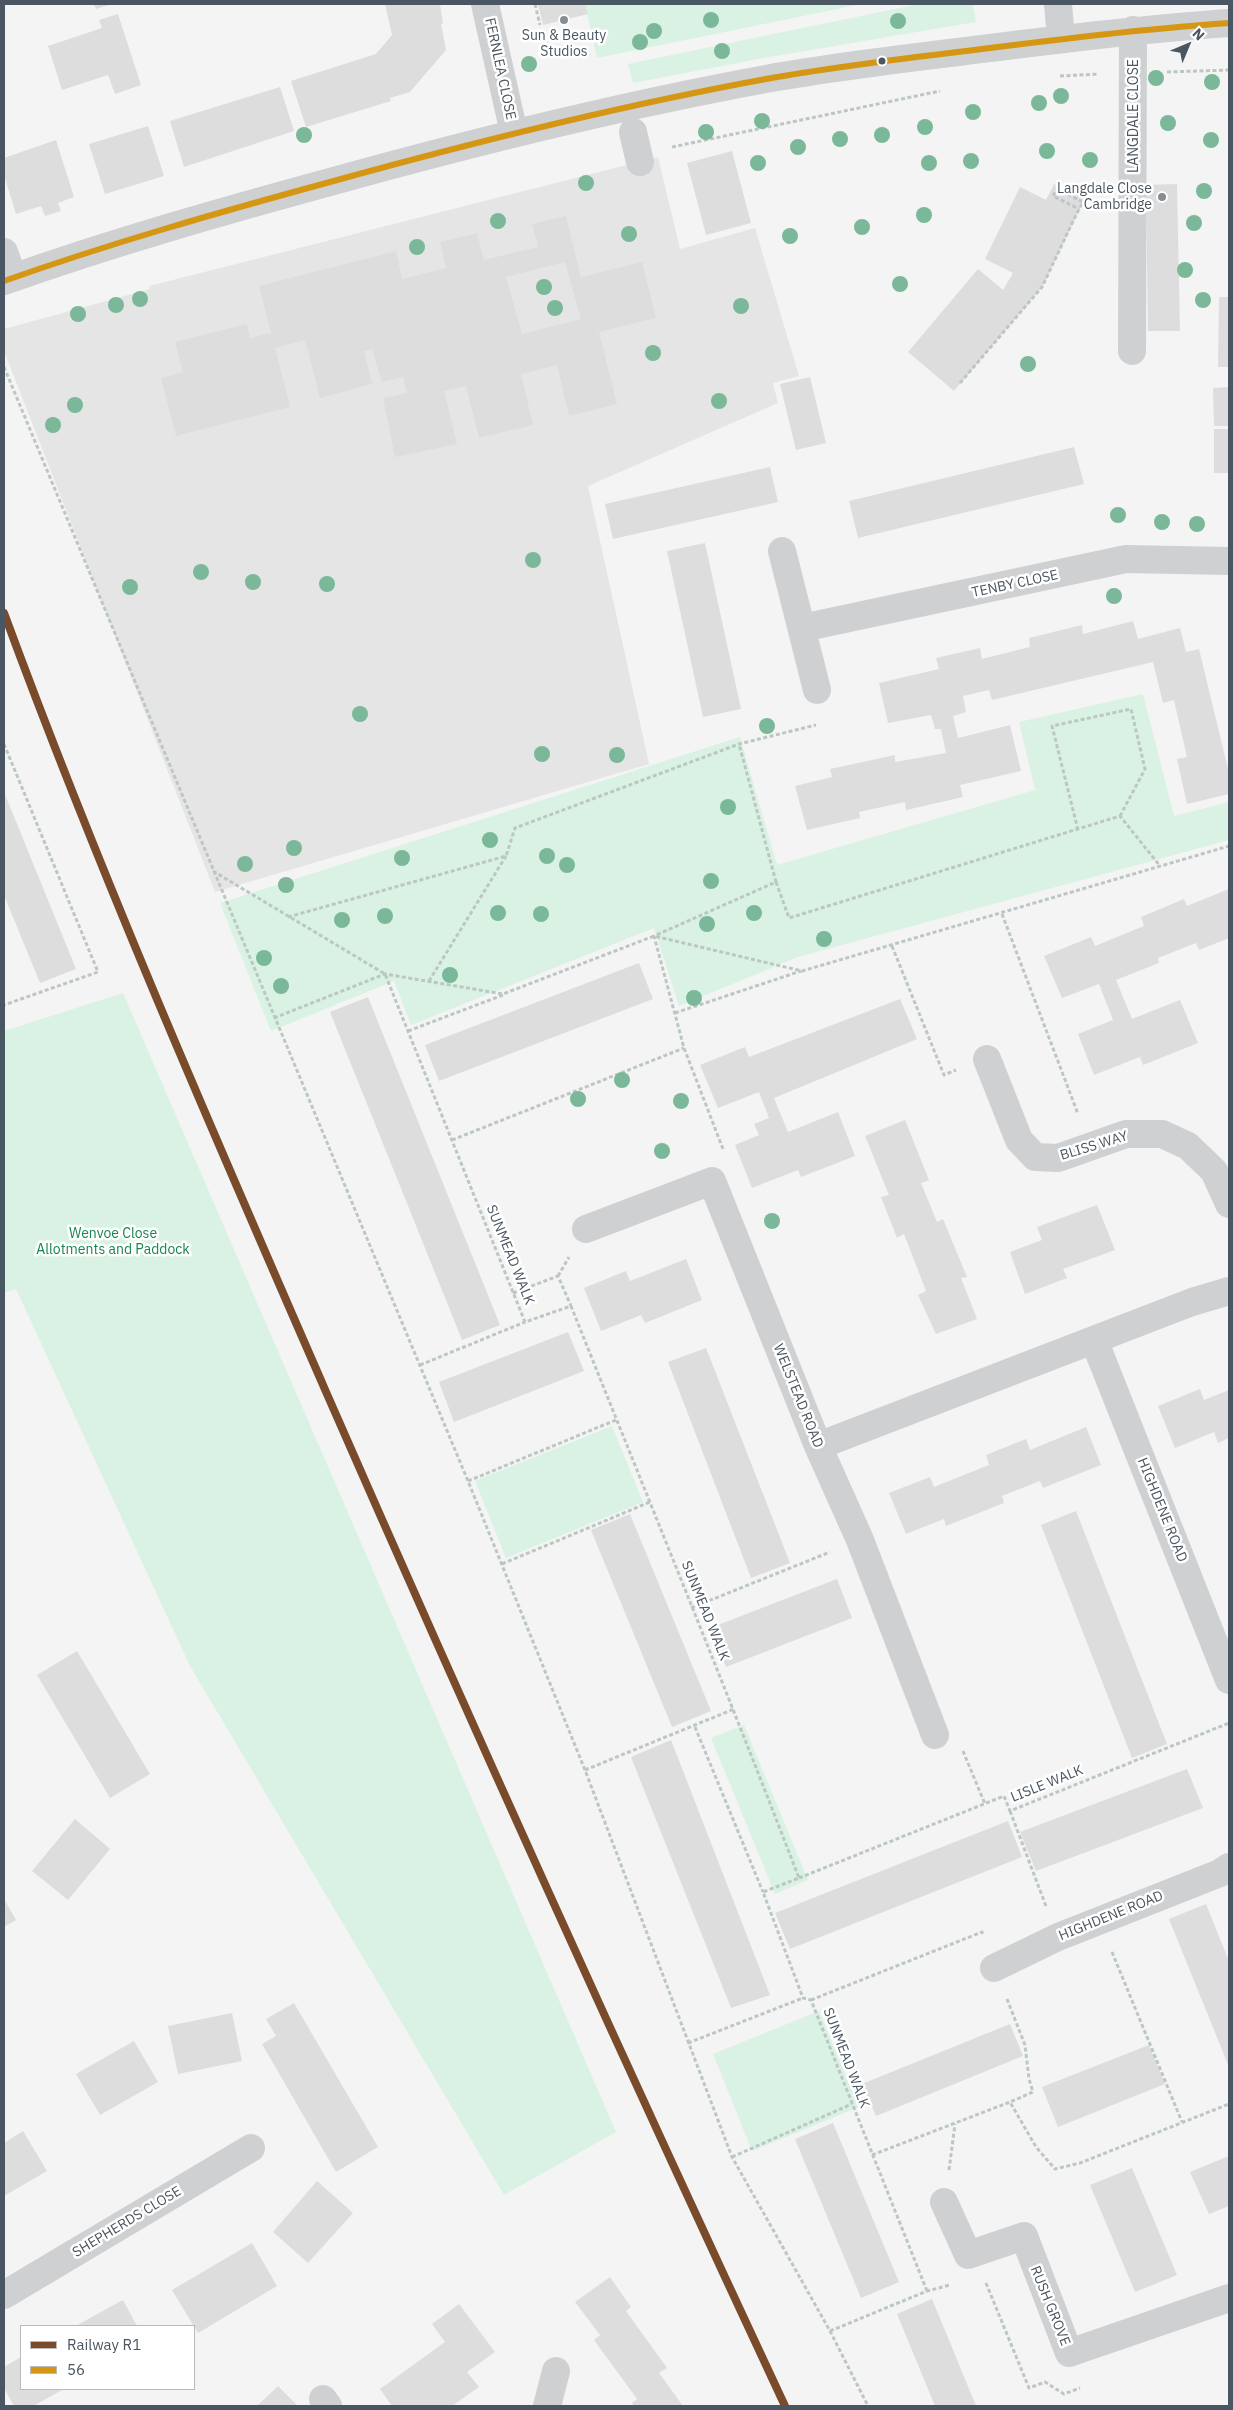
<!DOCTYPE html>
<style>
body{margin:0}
#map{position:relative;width:1233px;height:2410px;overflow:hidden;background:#f4f4f4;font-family:"IBM Plex Sans",sans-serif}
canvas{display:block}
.frame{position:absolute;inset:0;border:5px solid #4a5661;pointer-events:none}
.legend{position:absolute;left:20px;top:2325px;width:175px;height:65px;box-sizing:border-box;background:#fff;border:1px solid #b7bbc0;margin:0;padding:6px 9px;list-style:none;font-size:15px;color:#4a5661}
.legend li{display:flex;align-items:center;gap:10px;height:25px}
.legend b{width:25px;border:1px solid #b7bbc0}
.north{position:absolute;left:1163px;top:20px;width:50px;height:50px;-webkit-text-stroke:4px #fff;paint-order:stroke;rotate:45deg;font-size:14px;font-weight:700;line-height:20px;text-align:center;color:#4a5661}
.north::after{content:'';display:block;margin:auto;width:18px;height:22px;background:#4a5661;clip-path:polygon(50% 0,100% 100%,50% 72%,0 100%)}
</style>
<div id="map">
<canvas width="1233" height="2410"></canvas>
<div class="frame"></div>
<ul class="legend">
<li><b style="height:6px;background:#7a4b2a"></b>Railway R1</li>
<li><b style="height:6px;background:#d49613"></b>56</li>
</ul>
<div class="north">N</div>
</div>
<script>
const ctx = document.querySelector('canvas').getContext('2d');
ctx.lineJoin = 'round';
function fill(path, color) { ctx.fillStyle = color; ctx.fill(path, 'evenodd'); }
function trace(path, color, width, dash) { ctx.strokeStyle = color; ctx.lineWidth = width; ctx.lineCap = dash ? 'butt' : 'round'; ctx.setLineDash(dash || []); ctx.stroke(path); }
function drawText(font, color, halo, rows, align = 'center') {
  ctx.font = font + ' "IBM Plex Sans",sans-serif'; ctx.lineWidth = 5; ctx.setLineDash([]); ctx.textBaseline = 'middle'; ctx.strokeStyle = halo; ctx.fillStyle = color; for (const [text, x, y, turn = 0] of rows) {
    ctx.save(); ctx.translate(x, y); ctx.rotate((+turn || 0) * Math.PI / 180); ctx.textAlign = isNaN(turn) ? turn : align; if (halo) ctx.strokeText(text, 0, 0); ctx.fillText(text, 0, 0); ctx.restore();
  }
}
fill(new Path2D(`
 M658 157 680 249 755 228 799 376 773 383 778 403 588 486 649 764 215 892 4 351V329L150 289 149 286 177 279Z`), '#e6e5e6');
fill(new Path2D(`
 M593 4H862L597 58 585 5Z
 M919 4H973L976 22 758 59 633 83 628 64Z
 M1143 694 1174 816 1229 802V840L798 957 679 1006 654 928 411 1025 394 981 271 1031 220 903 740 737 777 865 1035 790 1019 722Z
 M123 993 616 2132 504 2195 190 1666 16 1289 4 1293V1031Z
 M612 1426 643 1502 506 1558 475 1481Z
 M744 1725 808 1880 775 1894 711 1738Z
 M819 2011 859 2107 752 2151 713 2054Z`), '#d9f2e3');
fill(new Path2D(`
 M94 4H112L96 9Z
 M385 4H440L443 23 441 24 446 50 410 92 390 98 391 101 306 127 291 81 376 54 392 35Z
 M538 4H585L588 14 543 25Z
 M118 14 141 85 115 94 108 75 62 90 48 46 102 28 99 20Z
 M280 87 294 131 184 167 170 121Z
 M148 126 164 176 105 194 89 144Z
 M56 140 74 197 58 203 61 211 45 216 41 206 16 214 4 175V158Z
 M732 151 751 223 706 235 687 163Z
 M1054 184 1085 198 1050 271 1042 287 954 391 908 352 978 269 1003 290 1013 273 985 259 1020 187 1046 200Z
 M1177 184 1180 331H1148L1146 185Z
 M566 216 581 277 642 262 656 318 599 332 617 404 569 416 557 365 521 374 533 425 479 438 466 386 444 391 457 444 395 457 383 398 407 393 403 377 382 382 372 349 364 351 372 384 320 398 305 340 275 348 290 407 176 436 161 378 183 372 175 342 247 324 250 338 271 333 259 286 396 251 402 279 446 268 440 242 477 233 484 260 538 247 532 224ZM565 262 581 319 522 334 506 277Z
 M1219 297H1229V367H1218Z
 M810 377 826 443 796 450 780 384Z
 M1229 387V426H1214L1213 388Z
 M1214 429H1229V473H1214Z
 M1074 447 1084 484 858 538 849 501Z
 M770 467 778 502 613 539 605 504Z
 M705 543 741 709 703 717 667 551Z
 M1133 621 1138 639 1180 628 1186 652 1199 649 1229 773V794L1187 804 1177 759 1187 757 1174 700 1163 703 1153 662 992 700 989 690 963 696 966 712 953 716 958 738 1010 725 1021 771 960 785 963 797 906 810 905 802 859 812 860 818 807 830 795 786 832 777 830 769 895 755V762L946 753 941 729H935L931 715 888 723 879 683 939 669 936 658 980 648 982 659 1030 647 1029 638 1082 625 1083 634Z
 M4 792 76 969 40 983 4 895Z
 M1229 889V938L1199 950 1196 943 1158 958 1159 963 1116 980 1132 1019 1180 1000 1198 1043 1143 1065 1140 1057 1094 1075 1078 1034 1113 1020 1099 984 1062 998 1044 956 1091 937 1095 946 1144 926 1141 917 1184 899 1187 906Z
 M639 963 653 999 439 1081 425 1045Z
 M368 997 500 1325 462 1340 330 1012Z
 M900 999 917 1039 774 1098 788 1132 838 1112 855 1156 801 1177 798 1170 752 1188 735 1145 759 1135 754 1124 769 1118 759 1092 718 1108 700 1065 745 1047 749 1057Z
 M905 1120 929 1180 921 1183 937 1222 943 1219 967 1277 961 1278 977 1319 936 1334 918 1295 926 1291 904 1234 897 1238 881 1197 889 1195 865 1136Z
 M1097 1205 1115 1250 1063 1269 1067 1278 1025 1294 1010 1252 1042 1240 1037 1227Z
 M686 1259 702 1300 645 1323 641 1315 601 1331 584 1288 626 1271 630 1281Z
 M568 1332 584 1371 454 1422 439 1382Z
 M706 1348 790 1563 751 1578 668 1362Z
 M1200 1389 1204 1400 1229 1390V1438L1218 1443 1214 1432 1175 1448 1158 1406Z
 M1086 1427 1101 1465 1043 1488 1040 1481 1002 1496 1004 1503 946 1526 944 1519 906 1534 889 1493 930 1477 934 1487 989 1465 986 1455 1026 1439 1030 1450Z
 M1076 1511 1167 1744 1132 1758 1041 1525Z
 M630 1514 711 1711 672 1727 591 1530Z
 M837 1579 852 1618 726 1667 710 1628Z
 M77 1651 150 1774 110 1798 37 1675Z
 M671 1740 770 1995 731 2008 631 1757Z
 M1187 1769 1203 1808 1036 1871 1020 1832Z
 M75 1819 110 1849 68 1900 32 1871Z
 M1008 1821 1022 1857 790 1949 775 1913Z
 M4 1899 16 1920 4 1927Z
 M1206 1904 1229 1961V2067L1169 1919Z
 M294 2003 378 2147 336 2172 262 2044 276 2036 266 2019Z
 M232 2013 242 2061 178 2074 168 2026Z
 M1010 2024 1023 2056 876 2116 862 2084Z
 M134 2041 158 2082 100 2115 76 2074Z
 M1149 2045 1165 2084 1058 2127 1042 2087Z
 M833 2123 899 2282 861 2298 795 2139Z
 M23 2131 47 2171 4 2196V2143Z
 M1229 2156V2206L1209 2214 1190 2172Z
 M1132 2168 1177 2275 1135 2292 1090 2185Z
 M317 2181 353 2213 308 2263 273 2232Z
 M252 2243 277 2286 198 2333 172 2290Z
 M610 2277 631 2307 626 2311 667 2368 659 2373 683 2406H634L632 2403 637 2399 594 2340 600 2335 575 2302Z
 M932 2299 956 2357 976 2406H935L897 2314Z
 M123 2300 137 2326H76L90 2318Z
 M459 2304 495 2352 467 2372 479 2387 452 2406H392L380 2389 445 2342 432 2324Z
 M21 2357V2389H64L33 2406H14L4 2388V2367Z
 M278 2386 298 2406H257Z`), '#ddddde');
trace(new Path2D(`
 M535 4 540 25
 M1167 72 1229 70
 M1060 76 1099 74
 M672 147 940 91
 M4 367 468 1481 585 1770 732 2157 830 2331 868 2406
 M960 383 1042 287 1076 215 1083 202 1057 189 1053 196 1079 209
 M4 744 98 972 4 1005
 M1078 830 1052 726 1131 709 1145 769 1120 816
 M213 871 385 974 525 1322 571 1306C647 1496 725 1686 799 1878L763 1892 803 1998 811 2000 927 2291
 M776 882 789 918 1120 816 1160 866
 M1002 914 1078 1114
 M288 917 506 856 515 828 739 744 816 725
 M892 946 944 1075 956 1070
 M429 981 506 856
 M675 1013 801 971
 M274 1018 385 974 503 994 654 936 802 971 1229 846
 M408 1031 503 995
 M452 1140 684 1048
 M723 1149 684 1048 654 936 776 882 739 744
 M558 1276 569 1257
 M513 1293 558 1276 571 1306
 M420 1365 525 1322
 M468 1481 616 1420
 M502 1564 650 1502
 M691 1608 830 1552
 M695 1727 763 1892
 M963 1751 985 1804
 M585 1770 734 1709
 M1010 1811 1046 1906
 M799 1878 1004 1796 1010 1811 1229 1723
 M1112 1952 1182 2122
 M1007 1999 1025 2045 1029 2079 1033 2092 1010 2102
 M811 2000 982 1932 983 1935
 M688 2043 803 1998
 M872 2155 1010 2102 1036 2147 1055 2169 1080 2163 1229 2104
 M732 2157 852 2104
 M949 2170 955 2124
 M986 2283 1029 2388 1045 2382 1064 2394 1080 2388
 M830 2331 927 2291 950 2285`), '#bcc7c4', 3, [4, 2.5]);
trace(new Path2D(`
 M485 4 514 133
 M1058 4 1061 39
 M633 132 640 162
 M4 252 13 277
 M4 281C111 243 220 212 330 182 474 142 619 106 766 79 832 67 899 59 966 51 1054 40 1141 29 1229 23
 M1132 351 1133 30
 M782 551 817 690
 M802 628 1126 559 1229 561
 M987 1059 1019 1140 1035 1157 1058 1158 1126 1134H1162L1188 1146 1214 1171 1229 1204
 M586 1229 712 1181 818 1446 860 1540 935 1735
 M1094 1340 1229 1680
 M818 1446 1192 1302 1229 1291
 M994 1968 1058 1937 1220 1873 1229 1867
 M944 2202 968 2255 1024 2236 1069 2353 1229 2298
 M4 2295 251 2148
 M323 2399 328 2406
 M547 2406 556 2371`), '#ced0d2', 28);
trace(new Path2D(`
 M4 281C111 243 220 212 330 182 474 142 619 106 766 79 832 67 899 59 966 51 1054 40 1141 29 1229 23`), '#d49613', 6);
trace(new Path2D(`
 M4 613C100 874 212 1130 323 1385 473 1728 627 2068 785 2406`), '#7a4b2a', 8);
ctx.fillStyle = '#7ab899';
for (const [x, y] of [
 [711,20],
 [898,21],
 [654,31],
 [640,42],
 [722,51],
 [529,64],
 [1156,78],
 [1212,82],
 [1061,96],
 [1039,103],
 [973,112],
 [762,121],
 [1168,123],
 [925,127],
 [706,132],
 [304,135],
 [882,135],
 [840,139],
 [1211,140],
 [798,147],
 [1047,151],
 [1090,160],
 [971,161],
 [758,163],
 [929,163],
 [586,183],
 [1204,191],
 [924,215],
 [498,221],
 [1194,223],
 [862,227],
 [629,234],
 [790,236],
 [417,247],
 [1185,270],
 [900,284],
 [544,287],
 [140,299],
 [1203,300],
 [116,305],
 [741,306],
 [555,308],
 [78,314],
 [653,353],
 [1028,364],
 [719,401],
 [75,405],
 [53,425],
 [1118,515],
 [1162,522],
 [1197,524],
 [533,560],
 [201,572],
 [253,582],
 [327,584],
 [130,587],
 [1114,596],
 [360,714],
 [767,726],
 [542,754],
 [617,755],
 [728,807],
 [490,840],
 [294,848],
 [547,856],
 [402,858],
 [245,864],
 [567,865],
 [711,881],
 [286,885],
 [498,913],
 [754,913],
 [541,914],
 [385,916],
 [342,920],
 [707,924],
 [824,939],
 [264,958],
 [450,975],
 [281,986],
 [694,998],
 [622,1080],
 [578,1099],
 [681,1101],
 [662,1151],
 [772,1221]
]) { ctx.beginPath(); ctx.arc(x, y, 8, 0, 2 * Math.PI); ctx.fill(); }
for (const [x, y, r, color] of [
 [564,20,5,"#868d94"],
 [882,61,4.5,"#4a5661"],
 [1162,197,5,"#868d94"]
]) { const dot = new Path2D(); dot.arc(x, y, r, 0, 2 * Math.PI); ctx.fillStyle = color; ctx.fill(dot); trace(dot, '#fff', 2); }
drawText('14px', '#4a5661', '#fff', [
 ["Sun & Beauty",564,36],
 ["Studios",564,52],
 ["Langdale Close",1152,189,"right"],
 ["Cambridge",1152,205,"right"]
]);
drawText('14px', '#4a5661', '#fff', [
 ["FERNLEA CLOSE",500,69,78],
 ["LANGDALE CLOSE",1134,116,-90],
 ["TENBY CLOSE",1015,584,-12],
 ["BLISS WAY",1094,1146,-17],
 ["SUNMEAD WALK",510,1255,68],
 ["WELSTEAD ROAD",798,1396,68],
 ["HIGHDENE ROAD",1162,1510,68],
 ["SUNMEAD WALK",705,1611,68],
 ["LISLE WALK",1047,1784,-22],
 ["HIGHDENE ROAD",1111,1916,-22],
 ["SUNMEAD WALK",846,2058,69],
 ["SHEPHERDS CLOSE",127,2222,-31],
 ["RUSH GROVE",1050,2306,68]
]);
drawText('14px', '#17864f', '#fff', [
 ["Wenvoe Close",113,1234],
 ["Allotments and Paddock",113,1250]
]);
</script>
